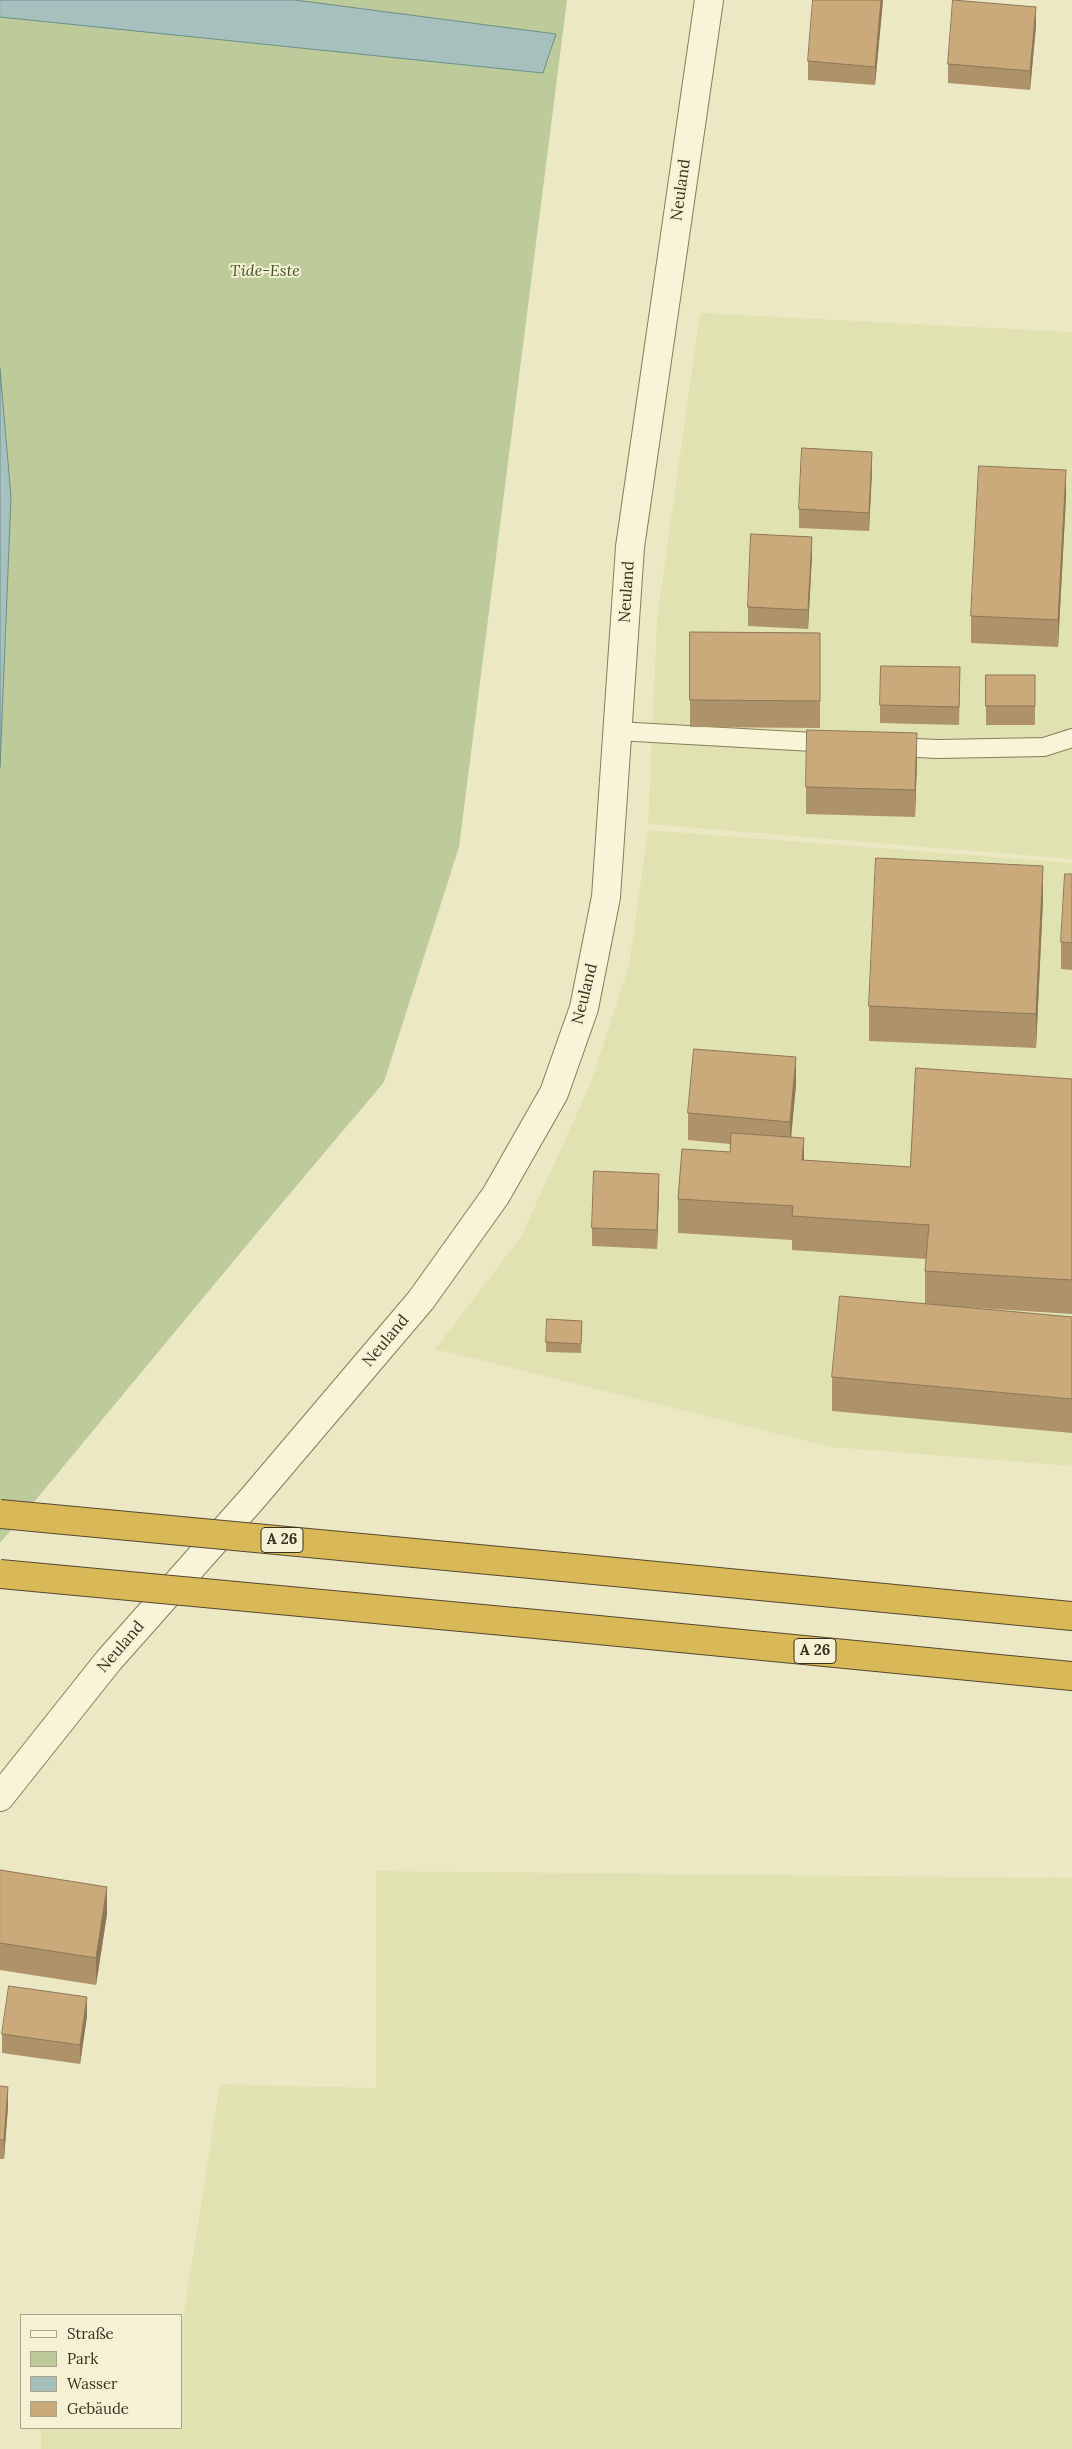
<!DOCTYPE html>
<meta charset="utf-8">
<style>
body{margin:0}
#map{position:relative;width:1072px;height:2449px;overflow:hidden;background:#ede8c4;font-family:Lora,serif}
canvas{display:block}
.legend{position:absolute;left:20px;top:2314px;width:162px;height:115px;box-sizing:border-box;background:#f4f1d4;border:1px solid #a9a38c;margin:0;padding:6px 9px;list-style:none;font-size:15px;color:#382f1f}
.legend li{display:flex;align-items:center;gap:10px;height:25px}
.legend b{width:25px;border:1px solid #a9a38c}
</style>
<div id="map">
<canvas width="1072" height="2449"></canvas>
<ul class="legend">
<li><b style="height:6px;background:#f8f4d7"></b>Straße</li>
<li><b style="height:14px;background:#bccb99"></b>Park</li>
<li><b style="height:14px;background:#a6c0bd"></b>Wasser</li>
<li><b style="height:14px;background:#caaa7b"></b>Gebäude</li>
</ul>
</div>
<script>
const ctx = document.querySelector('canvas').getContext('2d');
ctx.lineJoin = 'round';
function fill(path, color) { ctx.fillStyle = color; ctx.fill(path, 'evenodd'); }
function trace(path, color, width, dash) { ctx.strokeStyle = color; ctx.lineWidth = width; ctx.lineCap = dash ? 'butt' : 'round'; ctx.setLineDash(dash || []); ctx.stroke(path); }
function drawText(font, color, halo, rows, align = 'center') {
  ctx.font = font + ' Lora,serif'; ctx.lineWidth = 4; ctx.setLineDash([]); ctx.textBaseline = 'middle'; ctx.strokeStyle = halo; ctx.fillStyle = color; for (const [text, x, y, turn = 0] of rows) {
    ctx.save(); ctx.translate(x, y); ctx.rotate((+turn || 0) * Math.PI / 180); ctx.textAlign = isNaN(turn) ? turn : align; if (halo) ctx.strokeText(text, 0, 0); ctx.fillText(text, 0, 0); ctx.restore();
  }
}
fill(new Path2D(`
 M700 313 1072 332V859L648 824 657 619Z
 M648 830 1072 863V1466L830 1447 435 1349 521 1237 590 1085 629 966Z
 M376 1871 1072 1878V2449H41V2428H181V2331L220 2084 376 2088Z`), '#e1e2b2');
fill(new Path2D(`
 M0 0H567L459 847 384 1082 261 1228 0 1543Z`), '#bccb99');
const water = new Path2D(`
 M0 0H295L556 34 543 73 0 17Z
 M0 369 11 497 0 767Z`);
fill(water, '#a6c0bd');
trace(water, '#6d8e8c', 1);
const service = new Path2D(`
 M617 731 831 743
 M895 747 938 749 1044 747 1072 738`);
const tertiary = new Path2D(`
 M0 1797 109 1660 252 1499 421 1300 496 1195 554 1093 584 1008 606 897 630 547 709 0`);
const motorway = new Path2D(`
 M563 1567 1072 1616
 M557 1626 1072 1676`);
trace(service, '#877b5b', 20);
trace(tertiary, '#877b5b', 30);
trace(motorway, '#55482f', 30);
trace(service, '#f8f4d7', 18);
trace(tertiary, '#f8f4d7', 28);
trace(motorway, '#d9b858', 28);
const motorwayBridge = new Path2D(`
 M0 1514 563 1567
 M0 1574 557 1626`);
trace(motorwayBridge, '#55482f', 30, []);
trace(motorwayBridge, '#d9b858', 28);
fill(new Path2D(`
 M883 0 875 85 808 80V61Z
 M1036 26 1030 90 948 83V64Z
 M872 471 869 531 799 528V509Z
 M1066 497 1058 647 971 643V616Z
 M812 556 808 629 748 626V607Z
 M690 632 820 633V728L690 727Z
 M986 675H1035V725H986Z
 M960 686 959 725 880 723V705Z
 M917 760 915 817 806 814V787Z
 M1072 874V970L1061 969V942Z
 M1043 900 1036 1048 869 1041V1006Z
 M1072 1079V1314L962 1307 1072 1317V1433L832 1411V1377L925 1304V1271L926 1259 792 1250V1240L678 1233V1199L730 1152V1144L688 1140V1113L796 1084 791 1137 804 1160 910 1167Z
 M659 1192 657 1249 592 1246V1228Z
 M582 1321 581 1353 546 1352V1342Z
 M0 1870 107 1914 96 1985 0 1970Z
 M87 2016 80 2064 2 2053V2034Z
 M0 2086 8 2106 4 2159H0Z`), '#ae926a');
fill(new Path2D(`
 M881 0H883L875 85V67Z
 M1036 7V26L1030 90V71Z
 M872 452V471L869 531V513Z
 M1066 470V497L1058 647V620Z
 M812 537V556L808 629V610Z
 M917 733V760L915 817V790Z
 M1043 866V900L1036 1048V1014Z
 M796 1057V1084L790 1149V1122Z
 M804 1138V1172L802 1160Z
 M659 1174V1192L657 1249V1230Z
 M107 1887V1914L96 1985V1958Z
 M87 1997V2016L80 2064V2045Z
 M8 2087V2106L4 2159V2140Z`), '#8d7756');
const building = new Path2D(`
 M813 0H881L875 67 808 61Z
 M953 0 1036 7 1030 71 948 64Z
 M802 448 872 452 869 513 799 509Z
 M979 466 1066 470 1058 620 971 616Z
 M751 534 812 537 808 610 748 607Z
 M690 632 820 633V701L690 700Z
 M881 666 960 667 959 707 880 705Z
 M986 675H1035V706H986Z
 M807 730 917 733 915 790 806 787Z
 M876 858 1043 866 1036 1014 869 1006Z
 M1065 874H1072V943L1061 942Z
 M694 1049 796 1057 790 1122 688 1113Z
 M916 1068 1072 1079V1280L925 1271 929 1225 792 1216 793 1206 678 1199 682 1149 730 1152 731 1133 804 1138 802 1160 910 1167Z
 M594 1171 659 1174 657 1230 592 1228Z
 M840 1296 1072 1317V1399L832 1377Z
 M547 1319 582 1321 581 1344 546 1342Z
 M0 1870 107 1887 96 1958 0 1943Z
 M9 1986 87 1997 80 2045 2 2034Z
 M0 2086 8 2087 4 2140H0Z`);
fill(building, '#caaa7b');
trace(building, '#8d7756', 1);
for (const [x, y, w] of [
 [282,1540,42],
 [815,1651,42]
]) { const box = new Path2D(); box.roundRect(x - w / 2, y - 12.5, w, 25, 4); ctx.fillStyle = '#f4f1d4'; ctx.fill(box); trace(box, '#382f1f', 1); }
drawText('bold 15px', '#382f1f', null, [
 ["A 26",282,1540],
 ["A 26",815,1651]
]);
drawText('16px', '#382f1f', '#f4f1d4', [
 ["Neuland",681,190,-82],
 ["Neuland",627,592,-86],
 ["Neuland",585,994,-76],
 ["Neuland",386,1341,-50],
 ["Neuland",121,1647,-49]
]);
drawText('italic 16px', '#405326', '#f4f1d4', [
 ["Tide-Este",265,271]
]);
</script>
